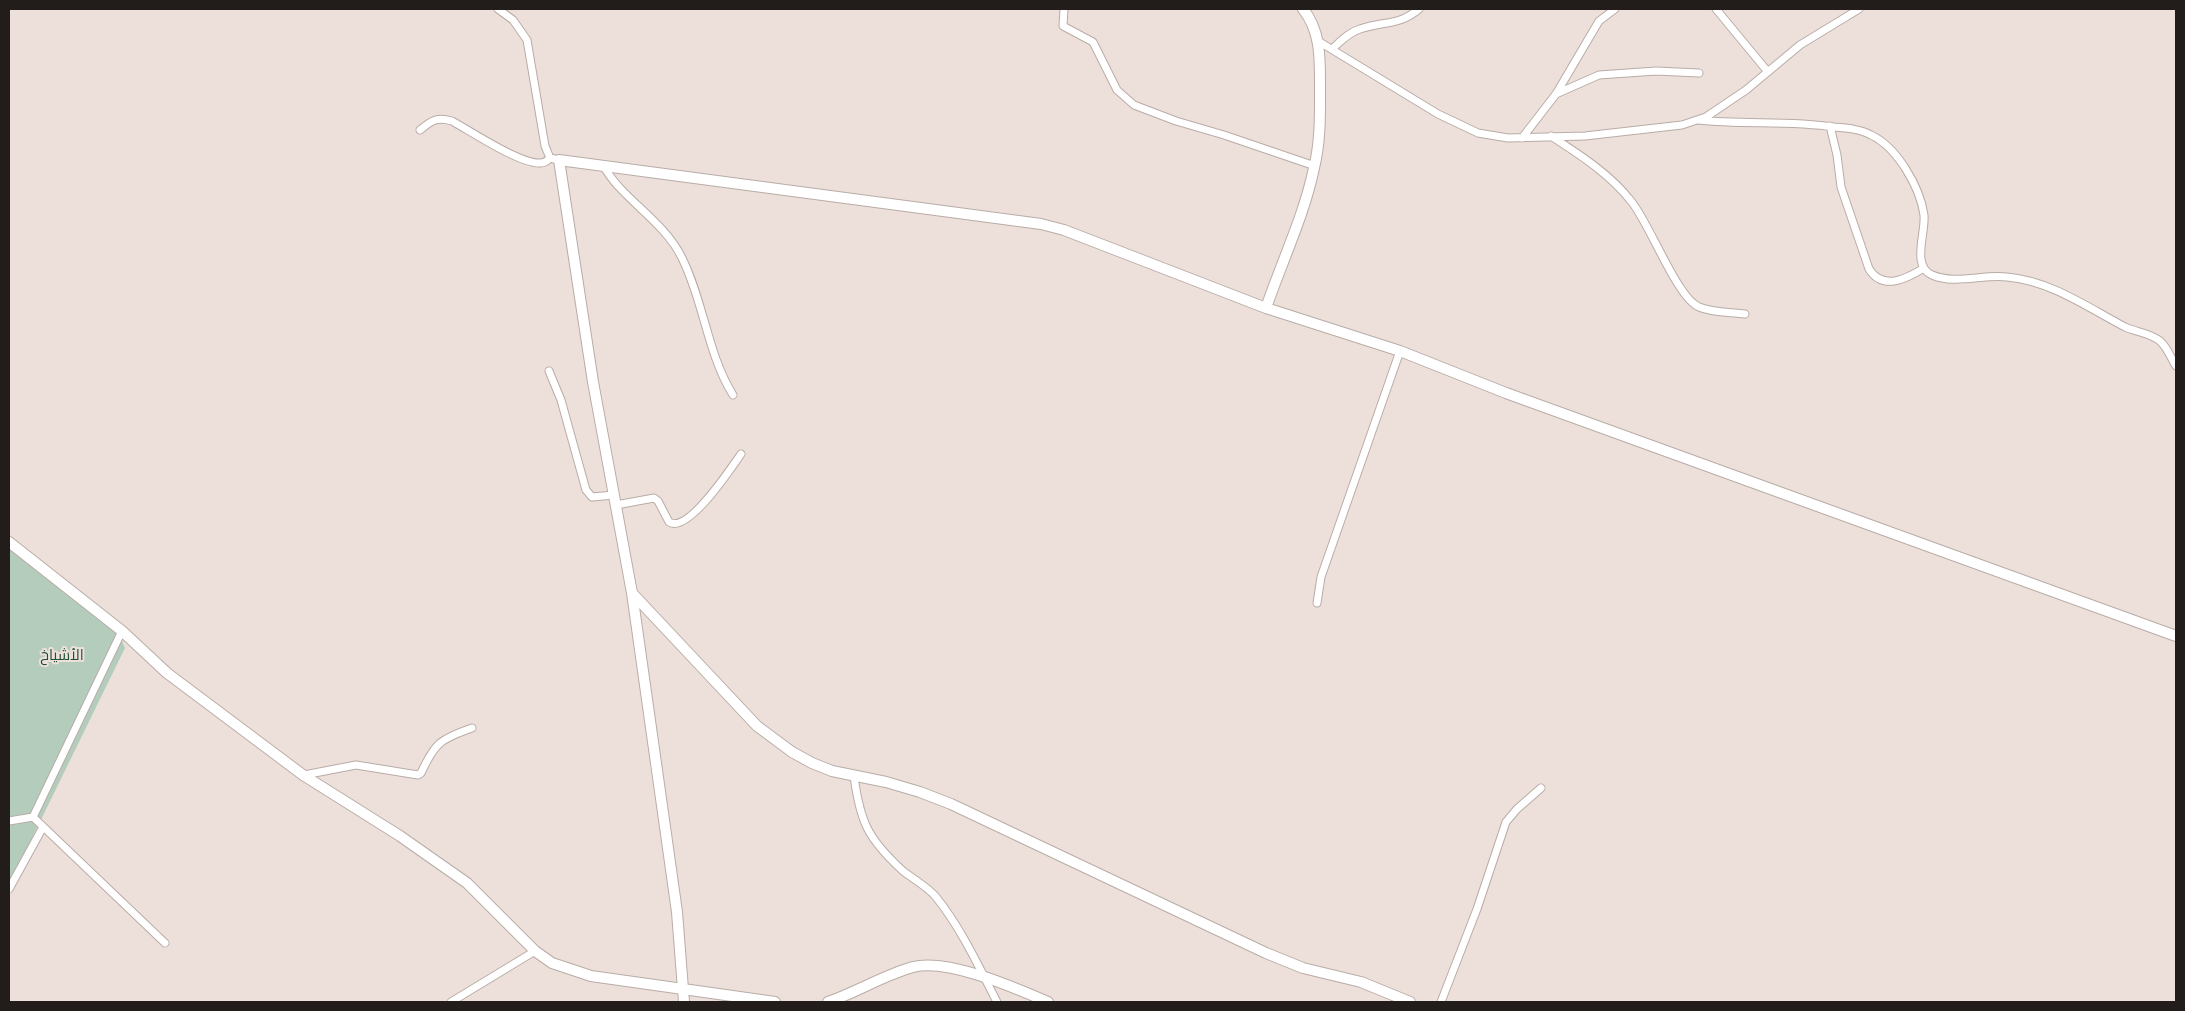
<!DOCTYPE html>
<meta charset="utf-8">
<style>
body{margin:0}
#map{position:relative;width:2185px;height:1011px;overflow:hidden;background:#ede0db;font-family:"Varela Round",sans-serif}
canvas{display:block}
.frame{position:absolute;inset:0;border:10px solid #221d1b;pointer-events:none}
</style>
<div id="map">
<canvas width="2185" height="1011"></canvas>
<div class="frame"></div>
</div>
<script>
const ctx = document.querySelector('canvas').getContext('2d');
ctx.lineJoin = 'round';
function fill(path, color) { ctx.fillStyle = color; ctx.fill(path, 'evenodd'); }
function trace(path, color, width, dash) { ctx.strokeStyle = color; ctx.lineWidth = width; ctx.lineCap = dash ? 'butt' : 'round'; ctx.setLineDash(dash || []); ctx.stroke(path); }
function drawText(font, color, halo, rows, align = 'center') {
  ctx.font = font + ' "Varela Round",Cairo,sans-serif'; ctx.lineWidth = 4; ctx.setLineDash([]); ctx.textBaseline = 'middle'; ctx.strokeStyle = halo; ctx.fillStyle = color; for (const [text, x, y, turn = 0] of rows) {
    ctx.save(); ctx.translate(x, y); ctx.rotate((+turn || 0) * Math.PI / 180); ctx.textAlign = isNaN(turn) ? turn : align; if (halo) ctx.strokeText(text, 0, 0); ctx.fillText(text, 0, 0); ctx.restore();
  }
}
fill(new Path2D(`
 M9 539 120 636 125 648 9 885Z`), '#b4ccbc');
const street = new Path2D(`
 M498 9 513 20 527 40 545 146 550 158 559 160
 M1064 9 1063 26 1093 42 1117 90 1134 105 1176 121 1224 135 1315 166
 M1716 9 1768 72
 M1318 41 1438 114 1478 133 1508 138 1585 136 1682 125 1706 117 1746 90 1800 45 1859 9
 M1332 49C1340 42 1349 32 1360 29 1383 21 1399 26 1419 9
 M1556 94 1599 75 1656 71 1699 73
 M1698 120C1744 125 1789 120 1834 127 1847 128 1860 129 1871 135 1897 147 1920 187 1924 215 1926 232 1911 266 1932 275 1955 285 1983 274 2007 277 2051 281 2087 307 2125 327 2136 332 2150 333 2160 341 2167 347 2171 358 2176 366
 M1830 126 1837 155 1841 187 1869 269C1883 291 1906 279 1924 268
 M420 130C432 120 437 117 452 121 472 132 520 164 540 163 545 163 547 161 550 158
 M1551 136C1580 155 1610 174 1631 201 1650 224 1677 298 1699 307 1713 313 1730 312 1745 314
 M1522 138 1556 94 1599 21 1615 9
 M603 166C608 173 613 181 619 187 640 210 668 229 682 258 704 302 707 353 733 395
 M549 371 561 400 586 490 592 497 614 495
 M616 505 654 498 658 501 669 522C688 534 731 468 741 454
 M1317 603 1321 577 1400 351
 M304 775 356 765 418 775 421 773C435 743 440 739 472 728
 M854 776C860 822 868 839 903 871 913 879 928 887 936 897 961 928 979 967 997 1002
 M33 817 165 943
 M9 821 33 817 122 631
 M9 889 43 827
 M451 1002 535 951
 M1441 1002 1477 909 1506 822 1517 809 1541 788`);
const secondary = new Path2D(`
 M1266 308 1400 351 1506 393 2176 636
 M9 542 122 631 167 673 303 775 400 836 467 883 535 951 552 963 591 976 775 1002
 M632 593 757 726 792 752 812 763 832 771 886 782 920 792 951 804 1266 953 1303 968 1361 982 1410 1002
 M684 1002 677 912 632 593 593 382 559 160 1041 224 1064 230 1266 308C1282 261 1304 216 1314 168 1321 140 1320 110 1320 81 1320 56 1320 30 1303 9
 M828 1002C857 992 884 975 913 967 948 958 1015 988 1048 1002`);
trace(street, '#b9aca7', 9);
trace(secondary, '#b9aca7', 12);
trace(street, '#fff', 7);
trace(secondary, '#fff', 10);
drawText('15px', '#1d5135', '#ede0db', [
 ["الأشياخ",62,656]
]);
</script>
